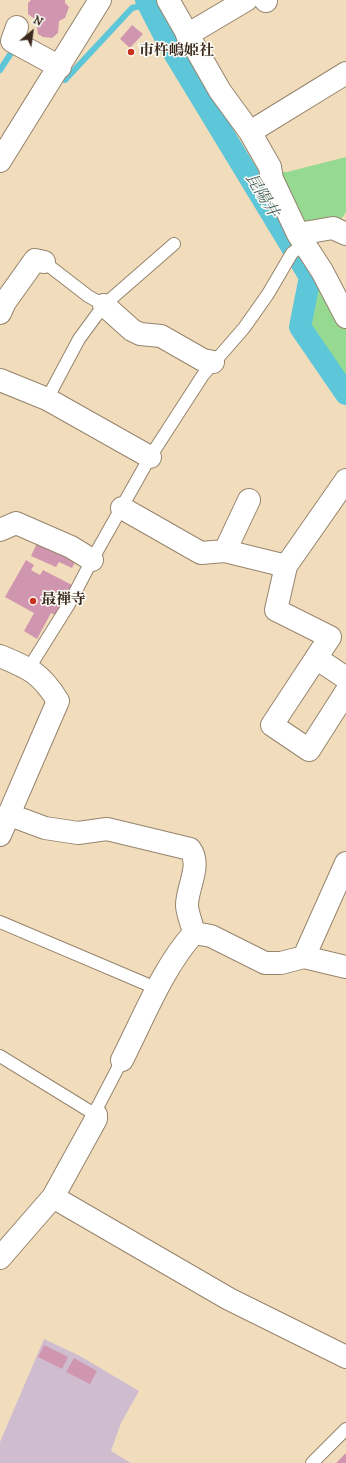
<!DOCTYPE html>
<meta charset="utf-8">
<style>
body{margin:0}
#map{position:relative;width:346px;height:1463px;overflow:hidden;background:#f1ddbc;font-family:"IM FELL DW Pica",serif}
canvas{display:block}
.north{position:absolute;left:12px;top:12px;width:40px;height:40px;-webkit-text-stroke:3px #fdfcf7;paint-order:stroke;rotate:29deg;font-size:11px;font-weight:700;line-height:16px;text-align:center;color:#3b2a1e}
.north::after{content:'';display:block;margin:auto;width:14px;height:18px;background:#3b2a1e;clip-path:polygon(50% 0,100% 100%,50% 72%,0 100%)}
</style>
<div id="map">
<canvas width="346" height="1463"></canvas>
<div class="north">N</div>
</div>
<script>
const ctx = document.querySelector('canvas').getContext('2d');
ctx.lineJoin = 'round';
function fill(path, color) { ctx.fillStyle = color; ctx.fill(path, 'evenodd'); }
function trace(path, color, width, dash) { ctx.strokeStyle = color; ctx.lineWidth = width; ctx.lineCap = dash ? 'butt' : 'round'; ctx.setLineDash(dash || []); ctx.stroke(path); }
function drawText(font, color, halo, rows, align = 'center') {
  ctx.font = font + ' "IM FELL DW Pica","Noto Serif JP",serif'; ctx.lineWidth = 3; ctx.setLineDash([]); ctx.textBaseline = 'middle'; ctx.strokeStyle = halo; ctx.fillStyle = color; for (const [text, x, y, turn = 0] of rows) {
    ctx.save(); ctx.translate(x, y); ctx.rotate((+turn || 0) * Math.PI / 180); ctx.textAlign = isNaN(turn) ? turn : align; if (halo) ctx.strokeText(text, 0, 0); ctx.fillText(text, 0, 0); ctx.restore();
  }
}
fill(new Path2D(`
 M44 1339 80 1356 139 1391 121 1423 111 1451 131 1463H0V1442Z`), '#cfbdcf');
fill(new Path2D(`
 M346 157V212L337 226 305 231 275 172H287Z
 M318 275 346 328V388L303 325 312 281Z`), '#96da92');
trace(new Path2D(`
 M0 70 13 50 16 52
 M57 75 65 80 132 8 149 4`), '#5dc6d9', 6);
trace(new Path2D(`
 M146 0 168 43 310 277 300 327 346 394`), '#5dc6d9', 22);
fill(new Path2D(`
 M31 0H65V3L69 7 65 18 59 21 58 33 52 38 43 37 38 34 36 20 28 14V3Z
 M132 25 143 34 130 48 120 39Z
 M38 541 77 558 72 568 59 562 56 567 31 556Z
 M26 560 34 565 31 570 40 575 43 570 72 585 55 615 51 613 37 639 24 631 34 613 5 597Z
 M44 1345 68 1357 62 1369 38 1357Z
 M74 1358 97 1371 90 1384 66 1372Z
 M346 1453V1463H336Z`), '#d196af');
const service = new Path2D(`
 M44 262 88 296 104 305
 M47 399 79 339 104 305 174 244
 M29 668 69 604 92 560 150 457 203 375 244 328 268 294 292 253 304 244
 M0 922 158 989
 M0 1056 96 1115V1110L122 1060
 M312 1463 346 1429`);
const minor = new Path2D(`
 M168 0 220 91 250 132 270 167 272 179 298 234 333 228 346 234
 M265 0 266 1
 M17 27 12 41 60 67
 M187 35 246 0
 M250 132 346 73
 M0 161 100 0
 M298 234 322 271 346 317
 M104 305 132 330 140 334 161 336 203 360 213 362
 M0 313 5 302 35 260 44 262
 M0 380 47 399 150 457
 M346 480 286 566 276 610 330 637 272 725 309 750 346 692
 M122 508 201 553 225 551 286 566
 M0 530 16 523 71 547 92 560
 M225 551 249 500
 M0 656C29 668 41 673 58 701L0 835
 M316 658 346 678
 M10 815 45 828 78 833 107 829 190 849C202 865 187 887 187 905 187 913 192 924 194 933
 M304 957 346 863
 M122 1060C143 1019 163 967 194 933L211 936 265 963H281L304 957 346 967
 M53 1197 96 1119V1115
 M0 1258 53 1197 229 1299 346 1357`);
trace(service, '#96846d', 14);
trace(minor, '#96846d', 24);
trace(service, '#fff', 12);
trace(minor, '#fff', 22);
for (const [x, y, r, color] of [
 [131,52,4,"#c8321e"],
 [33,601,4,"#c8321e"]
]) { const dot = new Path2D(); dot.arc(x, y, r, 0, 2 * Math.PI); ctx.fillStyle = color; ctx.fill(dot); trace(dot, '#fdfcf7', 1.5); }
drawText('bold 15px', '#3b2a1e', '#fdfcf7', [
 ["市杵嶋姫社",139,52],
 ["最禅寺",41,601]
], 'left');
drawText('italic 16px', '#47615f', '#fdfcf7', [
 ["昆陽井",261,196,59]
]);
</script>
